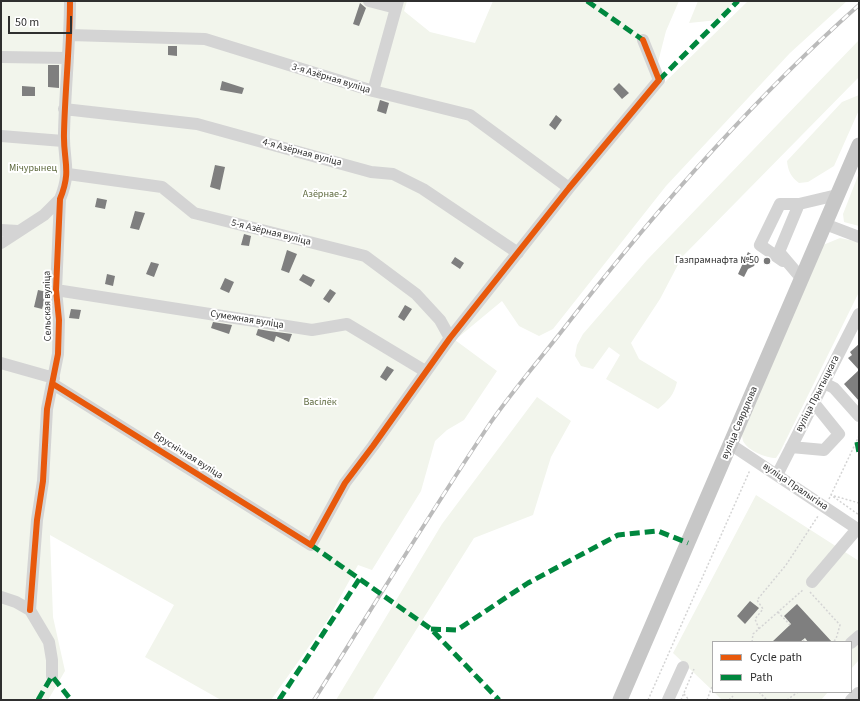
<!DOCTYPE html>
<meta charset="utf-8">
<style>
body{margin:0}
#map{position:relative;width:860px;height:701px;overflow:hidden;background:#fff;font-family:"Source Sans 3",sans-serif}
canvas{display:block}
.frame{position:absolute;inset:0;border:2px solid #2f2f2f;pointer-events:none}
.legend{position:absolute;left:712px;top:641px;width:140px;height:52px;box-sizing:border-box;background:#fff;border:1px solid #acacac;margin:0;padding:5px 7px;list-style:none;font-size:12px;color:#2f2f2f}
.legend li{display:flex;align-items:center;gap:8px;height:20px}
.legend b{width:20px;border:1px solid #acacac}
.scale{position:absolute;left:8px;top:16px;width:64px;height:18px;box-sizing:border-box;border:2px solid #2f2f2f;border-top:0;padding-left:5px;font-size:12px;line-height:14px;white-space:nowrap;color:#2f2f2f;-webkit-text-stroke:3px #fff;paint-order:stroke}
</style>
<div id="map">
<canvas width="860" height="701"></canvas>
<div class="frame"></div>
<ul class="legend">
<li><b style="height:5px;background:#e8590c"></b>Cycle path</li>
<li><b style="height:5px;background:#00873e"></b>Path</li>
</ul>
<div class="scale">50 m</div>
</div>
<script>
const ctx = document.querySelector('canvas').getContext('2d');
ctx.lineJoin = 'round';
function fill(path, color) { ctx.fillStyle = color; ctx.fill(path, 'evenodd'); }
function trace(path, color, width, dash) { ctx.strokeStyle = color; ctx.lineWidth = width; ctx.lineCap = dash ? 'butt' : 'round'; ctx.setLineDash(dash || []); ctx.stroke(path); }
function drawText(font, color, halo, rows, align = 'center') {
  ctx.font = font + ' "Source Sans 3",sans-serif'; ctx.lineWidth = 4; ctx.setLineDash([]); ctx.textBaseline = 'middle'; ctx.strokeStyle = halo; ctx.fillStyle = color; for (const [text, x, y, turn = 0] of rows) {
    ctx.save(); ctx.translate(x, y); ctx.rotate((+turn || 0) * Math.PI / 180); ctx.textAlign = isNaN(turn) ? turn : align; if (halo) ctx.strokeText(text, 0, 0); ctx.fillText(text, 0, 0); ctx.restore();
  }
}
fill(new Path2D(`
 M1 1H407L404 11 430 32 475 43 493 1H679L666 31 656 70 664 83 748 1H847L790 53 666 186 553 329 539 336 519 326 502 301 455 340 497 371 464 420 447 430 435 441 421 491 372 570 358 565 327 621 271 700H221L145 657 174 605 50 535 53 617 65 671 48 700H1Z
 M698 1H735L718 20 689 23Z
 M859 40V77L682 257 660 299 631 343 639 359 677 382C674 395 668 401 658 409L606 379 620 355 609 347 593 369 581 366 575 356 577 345 583 334 647 260Z
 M859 95V110L834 166 808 182 799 183C791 177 788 171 787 161L842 102Z
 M859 173V226L844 222 843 214Z
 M840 238 859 242V292L780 452 776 458C766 458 748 451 743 441 742 438 742 434 742 431L823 245Z
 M537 397 571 421 551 457 533 515 474 538 372 700H336L442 524Z
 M756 495 859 561V660L851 669V642H713V691L673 653Z
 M714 692H828L821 700H722Z`), '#f2f5ec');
fill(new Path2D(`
 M360 3 366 8 359 26 353 24Z
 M168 46H177V56L168 55Z
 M48 65H59V88L48 87Z
 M222 81 244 88 242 94 220 90Z
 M619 83 629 93 622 99 613 89Z
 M22 86 35 87V96H22Z
 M380 100 389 103 386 114 377 111Z
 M556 115 562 120 555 130 549 125Z
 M215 165 225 167 220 190 210 187Z
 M97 198 107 200 105 209 95 207Z
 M135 211 145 213 139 230 130 228Z
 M244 234 251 236 249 246 241 245Z
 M287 250 297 254 289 273 281 270Z
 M748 252 754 256 756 262 754 266 748 269 744 277 738 274Z
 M455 257 464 263 460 269 451 263Z
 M151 262 159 264 154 277 146 274Z
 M107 274 115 276 113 286 105 284Z
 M303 274 315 280 311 287 299 280Z
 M225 278 234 282 229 293 220 289Z
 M330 289 336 293 329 303 323 299Z
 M38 290 47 292 42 309 34 307Z
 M405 305 412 309 404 321 398 317Z
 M71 309 81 310 79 319 69 318Z
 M213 322 232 325 229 334 211 328Z
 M258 329 269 331 292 334 289 342 276 336 274 342 256 335Z
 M859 344V401L844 384 859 370 848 358 852 355 850 352Z
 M387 366 394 370 386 381 380 377Z
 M750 601 759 608 745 624 737 616Z
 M797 604 832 642H808L805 638 800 642H772L791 624 784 616Z`), '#7f7f7f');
trace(new Path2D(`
 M829 499 859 436
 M859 503 831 495 859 515
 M810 592 840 625 836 639 833 642
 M778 612 790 625
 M759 629 755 619 763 609 757 600 786 565 818 516
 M803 640 805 642
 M752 642 753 634 804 589
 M759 692 767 700
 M684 694 689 700
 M648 700 750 470
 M681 700 694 669
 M707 700 713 684
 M729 700 733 696
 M787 700 798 692`), '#d4d4d4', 1.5, [2, 2]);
trace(new Path2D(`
 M369 1 396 8
 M70 35 205 39 373 91 470 115 569 188
 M1 57 68 58
 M373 91 398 1
 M64 109 197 124 371 172 393 174 423 189 518 253
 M1 136 63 141
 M68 174 162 187 194 213 365 256 416 294 440 320 450 338
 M825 224 859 237
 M1 230 18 231
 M1 243 44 215 60 199
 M783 261 760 245 780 204H799
 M802 279 779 252 799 204 837 195
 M56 290 312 330 347 324 425 371
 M1 363 54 378
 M824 383 834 388 859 416
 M53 384 311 545 345 483 373 446 450 338 569 188 659 80 643 40
 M730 444 859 530
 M791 447 824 450 839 434 814 403
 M777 475 859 314
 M812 582 857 529
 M1 597 16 602 30 610 49 642 52 660V676
 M30 610 37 520 43 481 47 409 58 354 59 320 56 290 60 199C72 170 63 161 64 133 65 89 70 45 70 1
 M851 643 859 636
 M668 700 683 667
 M851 700 858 693`), '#d4d4d4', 12);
trace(new Path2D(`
 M620 700 859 145`), '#c7c7c7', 15);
const rail = new Path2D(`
 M314 700C373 607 430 513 491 422 514 389 541 358 565 327 654 212 751 101 859 5`);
trace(rail, '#bbb', 4);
trace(rail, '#fff', 2.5, [8]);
trace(new Path2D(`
 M587 1 643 40
 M659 80 738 1
 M857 442 859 453
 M311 545 431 629 499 700
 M431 629 457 630 528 583 618 535 658 531 688 543
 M38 700 52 676 71 700
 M279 700 360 578`), '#00873e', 5, [10, 5]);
trace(new Path2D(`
 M53 384 311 545 345 483 373 446 450 338 569 188 659 80 643 40
 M30 610 37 520 43 481 47 409 58 354 59 320 56 290 60 199C72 170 63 161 64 133 65 89 70 45 70 1`), '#e8590c', 6);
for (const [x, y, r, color] of [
 [767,261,4,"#787878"]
]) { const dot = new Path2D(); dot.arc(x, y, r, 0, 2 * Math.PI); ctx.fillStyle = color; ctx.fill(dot); trace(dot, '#fff', 1.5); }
drawText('10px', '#2f2f2f', '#fff', [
 ["3-я Азёрная вуліца",331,79,17],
 ["4-я Азёрная вуліца",302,153,15],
 ["5-я Азёрная вуліца",271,233,14],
 ["Сельская вуліца",48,306,-91],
 ["Сумежная вуліца",247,320,9],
 ["вуліца Прытыцкага",818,394,-63],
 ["вуліца Свярдлова",740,423,-67],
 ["Бруснічная вуліца",188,456,32],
 ["вуліца Пралыгіна",795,487,34]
]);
drawText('10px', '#5d693d', '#fff', [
 ["Мічурынец",33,169],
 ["Азёрнае-2",325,195],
 ["Васілёк",320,403]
]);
drawText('10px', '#2f2f2f', '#fff', [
 ["Газпрамнафта №50",759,261]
], 'right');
</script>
